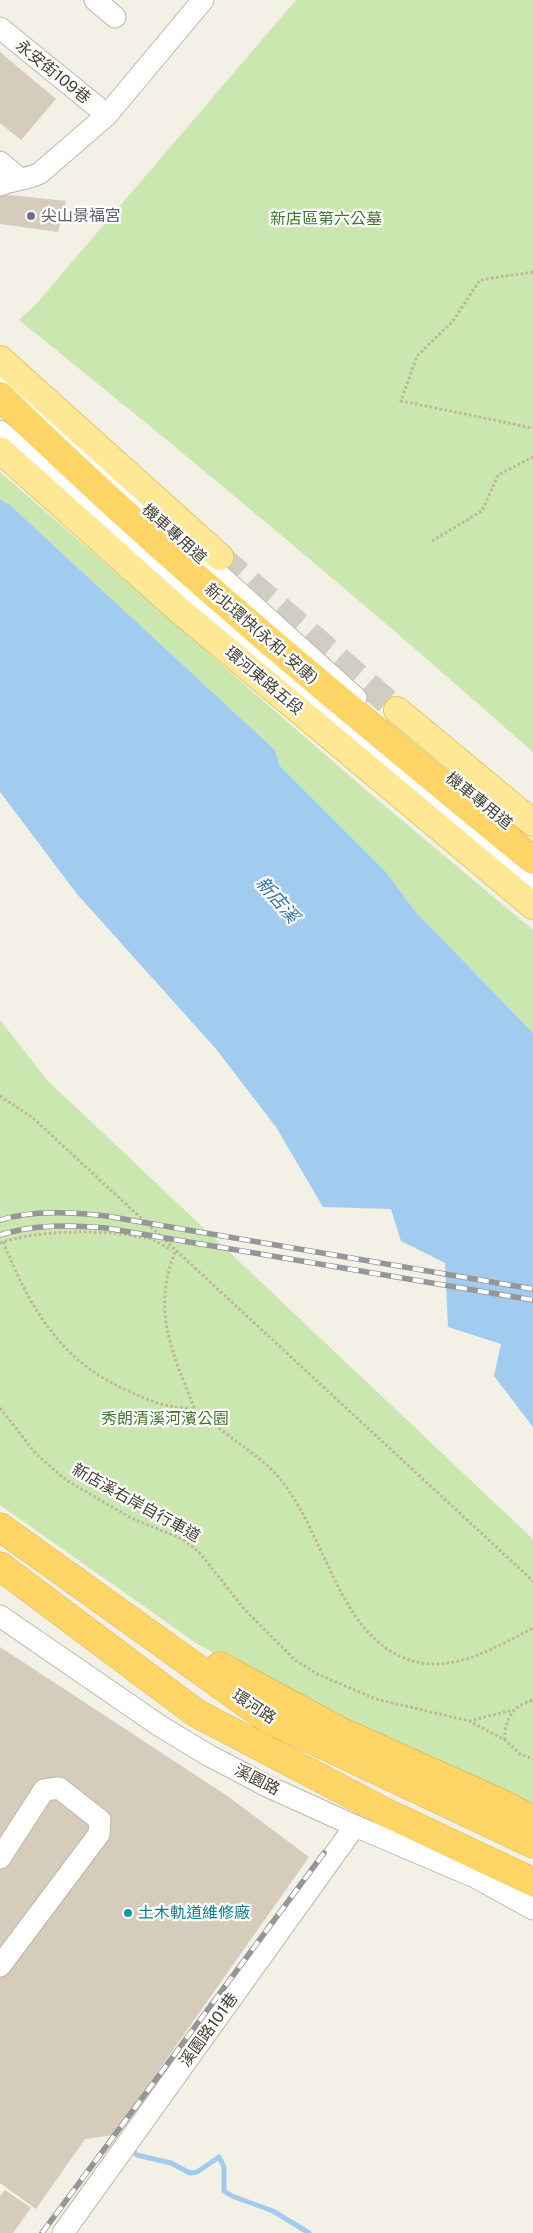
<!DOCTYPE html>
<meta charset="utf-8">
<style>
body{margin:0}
canvas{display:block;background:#f3f0e6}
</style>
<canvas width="533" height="2233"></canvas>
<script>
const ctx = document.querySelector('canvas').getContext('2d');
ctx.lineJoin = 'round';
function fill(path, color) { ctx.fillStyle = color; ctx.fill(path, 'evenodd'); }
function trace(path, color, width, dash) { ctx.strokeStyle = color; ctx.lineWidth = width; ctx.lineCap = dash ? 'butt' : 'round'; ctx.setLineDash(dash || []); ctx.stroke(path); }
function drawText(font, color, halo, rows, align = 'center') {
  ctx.font = font + ' "Public Sans","Noto Sans TC",sans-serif'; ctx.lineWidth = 4.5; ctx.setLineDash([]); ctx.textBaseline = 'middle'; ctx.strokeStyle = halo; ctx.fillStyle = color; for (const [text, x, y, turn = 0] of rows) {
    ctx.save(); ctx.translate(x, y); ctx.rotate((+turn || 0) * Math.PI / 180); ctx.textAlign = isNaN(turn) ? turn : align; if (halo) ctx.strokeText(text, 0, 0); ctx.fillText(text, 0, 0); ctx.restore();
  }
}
fill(new Path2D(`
 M296 0H533V752C365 603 193 460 19 320L36 304Z
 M0 472 367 791 533 930V1033L415 911 385 871 280 766 275 750 10 505 0 499Z
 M0 1020 48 1081 533 1539V1811L310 1706 196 1643 0 1505Z`), '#cae7af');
fill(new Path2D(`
 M0 499 10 505 275 750 280 766 385 871 415 911 533 1033V1427L494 1376 501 1344 448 1327 445 1263 401 1241 391 1209 323 1207 276 1127 216 1049 77 894 0 792Z`), '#a2cbf0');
trace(new Path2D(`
 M131 2149 137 2155 171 2163 190 2173 197 2172 219 2157 224 2167V2191L232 2196 273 2211 309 2233`), '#a2cbf0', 5);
fill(new Path2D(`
 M0 52 56 99 21 140 0 123Z
 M0 194 66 201 58 232 0 224Z
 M0 1647 226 1795 309 1857 113 2135 85 2139 36 2209 0 2183Z
 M5 2190 31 2208 13 2233H0V2196Z`), '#d5ccbc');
trace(new Path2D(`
 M220 557 397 710`), '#d0cdc3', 26, [26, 13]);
const minor = new Path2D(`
 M95 0 115 17
 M0 28 107 115
 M0 162 20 179
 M0 185C13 179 27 180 40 173L107 115 203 0
 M0 377 356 698
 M0 431C174 587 352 739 533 887
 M0 1616 160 1726 208 1755 267 1786 355 1826 475 1877 533 1909
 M0 1858 44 1790 59 1788 100 1820 99 1834 0 1966
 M63 2233 355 1826`);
const major = new Path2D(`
 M0 359 220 557
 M0 450 179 610 533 906
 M397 710 533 823`);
const highway = new Path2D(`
 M0 396C168 561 351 711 533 860
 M0 1527 268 1719 533 1844
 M0 1566 196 1713 385 1812 533 1882
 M220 1666 340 1731 505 1805 533 1820`);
trace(minor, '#beb8a9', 23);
trace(major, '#e3c664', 28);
trace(highway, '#ddab36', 29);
trace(new Path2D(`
 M533 272 480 280 453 321 417 356 401 401 533 428
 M432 541 482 511 498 475 533 457
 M0 1096 33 1118 533 1581
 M3 1242C30 1306 57 1358 124 1389 138 1395 155 1404 170 1406 178 1408 189 1407 196 1411 204 1415 212 1423 220 1429 238 1443 257 1455 273 1471 321 1521 334 1618 392 1652 441 1681 489 1651 533 1628
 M0 1243C40 1229 109 1229 150 1239 157 1241 164 1246 170 1249
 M175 1252C151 1313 173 1353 195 1410
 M0 1408 36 1454 66 1480 131 1518 182 1539 199 1552 245 1610 294 1659 317 1674 376 1699 469 1721 505 1740 520 1754 533 1759
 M469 1721 513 1710
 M505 1740C504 1719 513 1706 533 1700`), '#c0b59a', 3, [2.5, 2.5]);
trace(minor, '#fff', 21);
trace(major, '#fee795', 26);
trace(highway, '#fdd567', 28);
const rail = new Path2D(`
 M0 1220C34 1210 71 1212 106 1216L533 1289
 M0 1235C34 1224 71 1225 106 1228L533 1300
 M42 2233 324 1853`);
trace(rail, '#969696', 5.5);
trace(rail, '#fff', 4, [11]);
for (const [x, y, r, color] of [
 [31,216,5,"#6b7280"],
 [128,1913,5,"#0f9aa8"]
]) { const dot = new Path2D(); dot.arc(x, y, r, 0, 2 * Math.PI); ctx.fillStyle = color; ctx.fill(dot); trace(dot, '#fff', 2); }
drawText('16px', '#464135', '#fff', [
 ["永安街109巷",53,72,39],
 ["機車專用道",174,534,42],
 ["新北環快(永和-安康)",261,634,41],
 ["環河東路五段",264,681,40],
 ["機車專用道",479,801,39],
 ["新店溪右岸自行車道",136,1503,29],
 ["環河路",254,1707,33],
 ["溪園路",257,1780,27],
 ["溪園路101巷",209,2030,-54]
]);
drawText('16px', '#5b616d', '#fff', [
 ["尖山景福宮",41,216]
], 'left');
drawText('16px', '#417729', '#fff', [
 ["新店區第六公墓",326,219],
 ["秀朗清溪河濱公園",165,1419]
]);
drawText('16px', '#0d838f', '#fff', [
 ["土木軌道維修廠",138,1913]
], 'left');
drawText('italic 18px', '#2f72b1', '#fff', [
 ["新店溪",277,900,49]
]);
</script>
